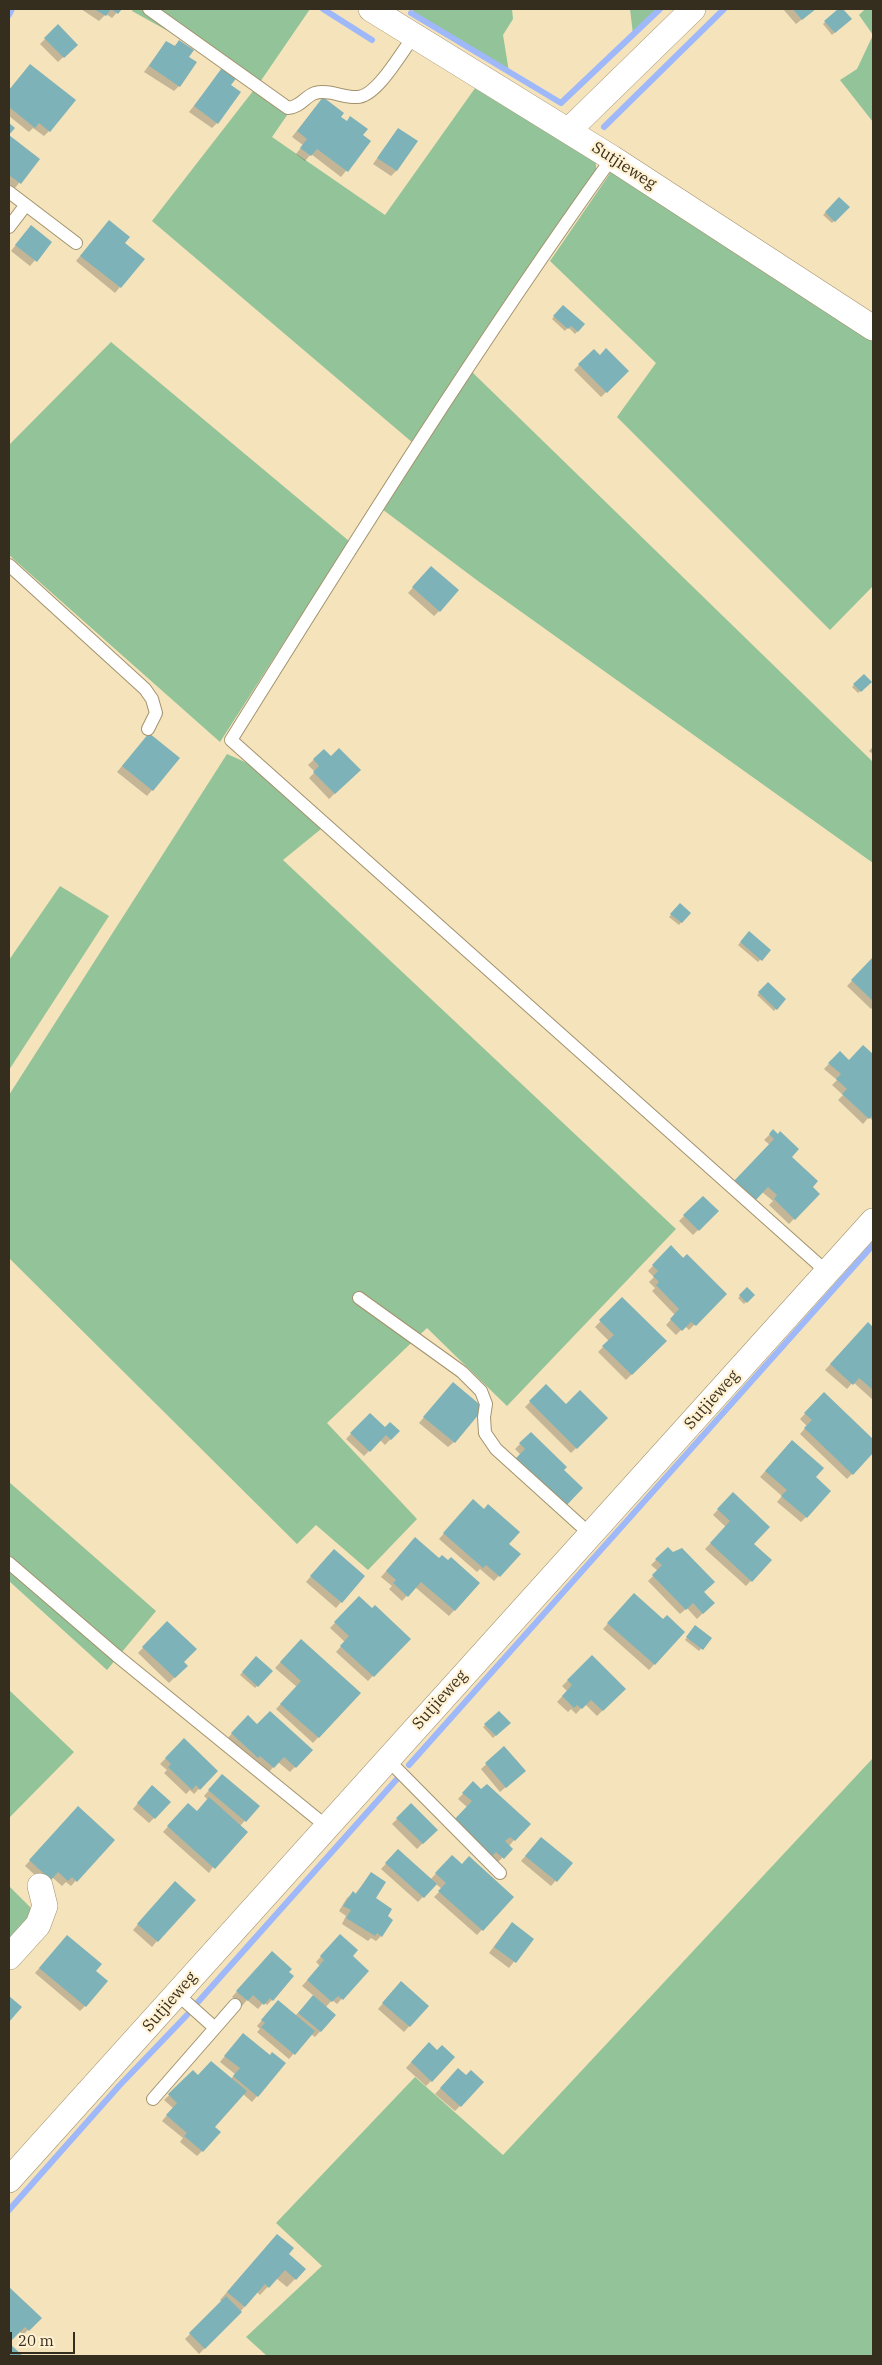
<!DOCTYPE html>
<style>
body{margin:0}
#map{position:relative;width:882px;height:2365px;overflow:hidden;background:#f4e3bb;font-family:"IBM Plex Serif",serif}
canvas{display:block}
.frame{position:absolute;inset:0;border:10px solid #352e1f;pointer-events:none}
.scale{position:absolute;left:10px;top:2332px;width:65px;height:22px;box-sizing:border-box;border:2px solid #352e1f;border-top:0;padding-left:6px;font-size:15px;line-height:18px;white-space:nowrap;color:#352e1f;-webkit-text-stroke:4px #fff1d1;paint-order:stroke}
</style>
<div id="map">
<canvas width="882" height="2365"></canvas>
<div class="frame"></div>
<div class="scale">20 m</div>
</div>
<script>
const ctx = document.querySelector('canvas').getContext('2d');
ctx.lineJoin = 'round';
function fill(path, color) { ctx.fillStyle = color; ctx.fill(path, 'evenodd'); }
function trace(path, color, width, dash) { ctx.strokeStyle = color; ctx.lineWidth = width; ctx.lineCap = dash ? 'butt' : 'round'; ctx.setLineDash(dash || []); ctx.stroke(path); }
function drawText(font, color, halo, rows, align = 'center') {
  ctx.font = font + ' "IBM Plex Serif",serif'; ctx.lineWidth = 4.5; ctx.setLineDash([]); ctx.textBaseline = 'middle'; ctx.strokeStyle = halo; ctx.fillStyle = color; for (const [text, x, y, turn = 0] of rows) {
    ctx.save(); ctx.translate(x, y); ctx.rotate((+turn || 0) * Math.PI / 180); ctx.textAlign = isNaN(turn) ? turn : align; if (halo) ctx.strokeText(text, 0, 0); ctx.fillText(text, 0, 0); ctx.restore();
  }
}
fill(new Path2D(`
 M133 9H310L260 82 294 105 272 137 385 215 478 84 596 159V172L413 443 152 221 260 82 132 11Z
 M414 9H512L513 19 503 35 509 72 411 13Z
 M630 9H660L633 34Z
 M865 9H873V122L840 80 857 69 873 35 859 15Z
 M611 172 873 341V586L830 630 617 417 656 363 550 261Z
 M111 342 349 541 220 742 9 555V445Z
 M472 372 873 762V863L478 581 382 509Z
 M227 754 263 770 321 829 283 860 676 1229 507 1406 427 1328 327 1423 417 1519 368 1570 316 1525 297 1544 9 1258V1095Z
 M60 886 109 916 9 1070V960Z
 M9 1482 156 1611 107 1670 9 1581Z
 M9 1690 74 1752 9 1818Z
 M873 1758V2356H267L246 2337 322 2266 276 2223 415 2077 503 2155Z
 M9 1886 35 1912 9 1941Z`), '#93c398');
fill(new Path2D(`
 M81 9H120L112 18 106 14 99 21Z
 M783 9H815L796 24Z
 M840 9 850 19 832 35 823 24Z
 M58 26 76 45 58 62 40 44Z
 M166 42 173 47 179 42 188 57 179 86 174 91 144 72Z
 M30 65 49 131 44 136 33 128 29 132 9 116V90Z
 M224 67 230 85 217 123 212 128 189 112Z
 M323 98 340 117 370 141 341 177 311 154 305 161 296 154 303 145 292 137Z
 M398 129 397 170 391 176 373 164Z
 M9 137 38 159 15 188 9 184Z
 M839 199 848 207 832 223 823 215Z
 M104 227 143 259 115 293 76 261Z
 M26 232 50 243 30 266 11 251Z
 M563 306 584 324 575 334 568 327 565 331 552 319Z
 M594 350 600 356 628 371 601 397 574 370Z
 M426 573 439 611 434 616 408 593Z
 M864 675 870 682 858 693 852 687Z
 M144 740 178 759 147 796 117 772Z
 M873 747V754L869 751Z
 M324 750 330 757 359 770 329 799 309 778 315 772 308 765Z
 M680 905 689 913 679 925 669 917Z
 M749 933 769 950 758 962 738 945Z
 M873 959V1007L871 1009 847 986Z
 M768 984 784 999 774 1011 757 995Z
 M863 1047 873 1056V1121L869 1117 863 1124 838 1100 843 1095 832 1085 837 1080 824 1069 840 1052 849 1061Z
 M773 1131 811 1187 818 1194 789 1224 769 1205 773 1201 762 1192 770 1145 764 1140Z
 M703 1197 717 1211 693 1235 679 1221Z
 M671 1247 725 1294 689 1330 685 1326 676 1335 666 1325 675 1315 652 1291 655 1288 649 1282 654 1277 648 1271Z
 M747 1289 753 1295 744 1304 738 1298Z
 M622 1299 665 1341 626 1380 598 1352 609 1341 595 1327Z
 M868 1324 873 1329V1400L853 1382 847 1389 825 1370Z
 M546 1386 566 1405 607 1418 571 1453 525 1407Z
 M448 1389 454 1442 448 1447 419 1423Z
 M824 1394 873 1441V1452L847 1479 800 1434 807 1426 800 1419Z
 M370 1414 385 1428 398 1431 385 1445 380 1440 364 1456 346 1439Z
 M531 1433 565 1467 521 1455 515 1449Z
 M787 1447 814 1477 806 1517 801 1522 777 1502 782 1496 760 1477Z
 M733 1493 753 1544 770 1560 746 1586 705 1549 726 1527 713 1515Z
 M468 1506 519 1554 494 1581 480 1569 477 1572 439 1539Z
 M410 1544 479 1583 449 1616 415 1587 402 1601 389 1589 392 1586 381 1577Z
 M668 1548 713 1603 697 1619 687 1608 680 1614 648 1581 658 1571 651 1565Z
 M328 1556 341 1602 336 1608 306 1582Z
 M359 1598 409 1639 368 1681 336 1652 345 1642 330 1628Z
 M629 1600 683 1632 649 1670 603 1629Z
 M167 1623 183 1662 186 1666 169 1683 138 1653Z
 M693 1629 710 1639 699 1651 685 1640Z
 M301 1640 359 1693 313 1743 276 1709 297 1687 275 1668Z
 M592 1657 624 1689 597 1716 585 1704 576 1714 571 1709 568 1712 557 1702 567 1691 562 1686Z
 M256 1658 271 1671 255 1688 240 1675Z
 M499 1713 509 1723 493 1738 483 1727Z
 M242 1722 257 1726 311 1750 290 1772 278 1762 268 1773 227 1739Z
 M184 1740 216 1771 194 1794 190 1790 186 1794 164 1773 167 1770 160 1764Z
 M504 1748 519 1776 500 1792 481 1769Z
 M217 1781 258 1806 240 1826 209 1873 163 1832 183 1810 197 1812 208 1800 204 1796Z
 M473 1783 514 1840 509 1846 511 1849 497 1863H484L447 1829 467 1807 458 1799Z
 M147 1792 154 1818 149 1823 133 1809Z
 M411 1805 436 1830 417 1849 392 1824Z
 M73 1813 113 1840 71 1886 66 1882 62 1886 52 1877 45 1884 25 1866Z
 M536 1844 571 1863 551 1886 521 1861Z
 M393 1856 430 1880 452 1856 462 1866 512 1897 477 1935 434 1897 442 1889 436 1884 418 1902 381 1869Z
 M371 1874 374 1898 386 1916 381 1936 376 1941 371 1938 368 1941 342 1924 346 1916 339 1911 347 1898 353 1893 355 1894Z
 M170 1888 157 1941 152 1947 133 1930Z
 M507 1929 532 1939 509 1968 489 1953Z
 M335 1941 367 1971 337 2004 332 2000 326 2007 335 2015 315 2037 311 2034 289 2059 257 2032 260 2029 257 2026 273 2007 295 2016 314 1996 302 1986 320 1966 316 1962Z
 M62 1942 94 1971 85 2006 80 2011 35 1973Z
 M267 1958 272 2000 267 2005 264 2002 258 2009 247 2000 242 2006 232 1997Z
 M396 1988 427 2006 404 2032 378 2009Z
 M238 2040 285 2063 252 2102 243 2094 213 2127 202 2151 197 2156 180 2142 183 2138 162 2121 173 2108 164 2100 193 2072 198 2077 231 2079 235 2074 220 2062Z
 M423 2049 431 2081 426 2086 406 2068Z
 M453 2075 460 2106 455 2111 435 2094Z
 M269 2244 287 2254 295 2279 287 2287 276 2278 260 2295 257 2292 240 2312 199 2354 185 2339 222 2302 220 2300Z
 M9 2288 40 2318 23 2335 19 2331 9 2342Z`), '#0003');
trace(new Path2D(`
 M323 9 372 40
 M411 13 561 103 660 9
 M9 15 12 9
 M604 127 724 9
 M409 1765 873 1245
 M198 2002 397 1779
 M9 2210 119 2086 187 2015`), '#9eb8f9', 6);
fill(new Path2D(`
 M94 9H122L118 14 111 9 106 16Z
 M793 9H816L802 20Z
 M838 9H843L852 19 835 33 824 21Z
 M58 24 78 45 64 58 44 38Z
 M179 40 194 50 189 57 197 62 180 87 149 66 166 41 175 46Z
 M30 64 76 100 50 132 39 123 35 128 9 107V90Z
 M224 65 238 76 231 85 241 92 218 124 194 106Z
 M323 97 344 113 341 117 347 121 350 116 368 129 363 135 371 141 348 172 317 149 311 156 300 148 307 139 297 131Z
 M9 123 15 128 9 135 40 159 21 184 9 175Z
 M398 128 418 141 397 171 377 158Z
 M839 197 850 207 835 222 825 212Z
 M109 220 130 237 125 243 145 259 121 288 80 256Z
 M31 225 52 242 37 262 15 245Z
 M563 305 585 324 578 332 571 326 568 329 553 316Z
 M606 348 629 371 607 393 578 364 594 349 600 355Z
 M431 566 459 590 440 612 412 587Z
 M864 674 872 682 861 692 853 684Z
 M149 733 180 758 153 791 122 766Z
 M339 748 361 770 335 794 313 772 319 766 313 759 324 749 331 756Z
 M680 903 691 913 682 923 670 914Z
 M749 931 771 950 762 961 740 942Z
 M873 957V1001L851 980Z
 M768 982 786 999 777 1010 758 992Z
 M863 1045 873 1054V1115L869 1119 842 1094 847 1089 836 1079 841 1074 828 1063 840 1051 849 1060Z
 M773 1129 778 1134 780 1131 799 1149 792 1157 818 1181 813 1187 820 1194 795 1220 774 1199 777 1195 768 1187 754 1202 733 1182 774 1139 769 1134Z
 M703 1196 719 1211 699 1231 683 1215Z
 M671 1245 683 1258 687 1254 727 1294 696 1326 691 1322 682 1331 670 1319 679 1309 656 1285 659 1282 653 1276 658 1271 652 1265Z
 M747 1287 755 1295 747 1303 739 1295Z
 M622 1297 667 1341 632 1375 602 1346 614 1335 599 1320Z
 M868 1322 873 1327V1390L859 1378 853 1385 830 1364Z
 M453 1382 484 1408 455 1443 423 1417Z
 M546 1384 566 1404 580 1390 608 1418 577 1449 529 1401Z
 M824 1392 873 1439V1453L853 1475 804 1428 812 1420 804 1413Z
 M370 1413 385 1427 390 1422 400 1431 391 1440 386 1435 370 1452 350 1433Z
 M531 1432 567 1467 564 1470 583 1488 565 1507 515 1459 525 1449 519 1443Z
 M792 1440 824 1468 816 1477 831 1491 807 1518 781 1496 787 1490 765 1471Z
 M733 1492 770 1527 754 1544 772 1560 752 1582 710 1543 730 1521 717 1509Z
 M473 1499 484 1509 488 1504 520 1532 509 1544 521 1554 500 1577 486 1565 483 1568 443 1533Z
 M415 1537 439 1558 442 1555 448 1560 451 1557 480 1583 455 1611 421 1582 408 1597 393 1583 396 1580 386 1571Z
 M668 1547 673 1552 682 1548 715 1582 704 1592 715 1603 703 1614 693 1603 686 1610 652 1575 662 1565 655 1559Z
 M334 1549 365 1576 342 1603 310 1576Z
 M634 1593 663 1619 667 1615 685 1632 655 1665 607 1623Z
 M359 1596 372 1608 375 1605 411 1639 374 1677 340 1646 349 1636 334 1622Z
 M167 1621 197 1649 184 1662 188 1666 175 1678 142 1647Z
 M695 1625 712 1638 703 1650 686 1637Z
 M301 1639 361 1693 319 1738 280 1704 301 1681 280 1662Z
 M592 1655 626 1689 603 1711 591 1700 582 1709 577 1705 574 1708 562 1696 572 1685 567 1680Z
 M256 1656 273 1671 258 1687 242 1672Z
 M270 1711 313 1750 296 1768 284 1757 274 1768 260 1756 258 1758 231 1733 248 1715 257 1724Z
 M499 1711 511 1723 496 1736 484 1724Z
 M184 1738 218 1771 200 1790 196 1785 192 1790 168 1767 171 1764 165 1758Z
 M504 1746 526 1771 506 1788 485 1763Z
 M222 1774 260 1806 246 1822 208 1790Z
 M473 1781 481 1789 487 1784 531 1824 515 1841 510 1837 505 1841 513 1849 504 1859 496 1852 490 1858 451 1823 472 1801 462 1793Z
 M152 1785 171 1802 155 1819 137 1803Z
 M209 1797 248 1832 215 1869 167 1826 188 1803 197 1811Z
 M411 1803 438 1830 423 1844 396 1818Z
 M78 1806 115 1840 77 1882 72 1877 68 1881 58 1872 51 1880 29 1860Z
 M541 1837 573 1863 557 1882 525 1856Z
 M398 1849 437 1884 424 1898 385 1863Z
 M452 1855 462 1864 469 1856 514 1897 483 1931 438 1891 446 1883 435 1873Z
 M371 1872 386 1882 376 1898 392 1909 388 1916 393 1920 382 1937 377 1933 375 1936 346 1918 351 1910 343 1906 353 1891 356 1894Z
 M175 1881 196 1900 158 1942 137 1924Z
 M512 1922 534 1939 516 1963 494 1947Z
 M340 1934 358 1950 353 1956 369 1971 343 2000 338 1996 332 2002 307 1980 324 1960 320 1956Z
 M67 1935 102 1964 96 1971 108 1981 86 2007 39 1968Z
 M272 1951 292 1969 289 1972 294 1976 273 2001 270 1998 264 2005 253 1995 248 2001 236 1991Z
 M401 1981 429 2006 410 2027 382 2003Z
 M313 1995 336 2015 321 2032 298 2013Z
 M9 1996 22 2007 9 2022Z
 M278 2000 315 2031 295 2055 261 2027 265 2023 261 2020Z
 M243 2033 270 2055 272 2052 286 2063 258 2097 233 2076 240 2068 224 2056Z
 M429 2042 437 2050 442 2045 455 2057 432 2082 411 2062Z
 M211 2061 247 2091 215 2127 221 2132 203 2152 184 2136 187 2133 166 2115 177 2103 168 2094 193 2070 198 2075Z
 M458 2068 466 2075 471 2070 484 2082 461 2107 440 2088Z
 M277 2234 294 2248 289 2254 306 2269 296 2280 285 2270 269 2288 265 2284 245 2307 227 2292Z
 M9 2287 42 2318 29 2331 25 2327 9 2343 22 2355 20 2356H9Z
 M226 2296 242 2312 205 2349 189 2333Z`), '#7eb2b9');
const lane = new Path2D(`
 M149 9 288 108C301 107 304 97 315 93 328 89 344 98 357 97 377 97 402 51 414 36
 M612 158C477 346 354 543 231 740L827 1272
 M9 192 76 243
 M9 227 25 206
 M9 565 145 689 152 699 156 713 148 729
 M359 1298 462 1372 481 1391 486 1404 484 1417 485 1433 496 1449 590 1534
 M9 1563 116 1655 326 1826
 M387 1759 500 1873
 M215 2028 235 2005
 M153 2099 215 2028 177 1994`);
const street = new Path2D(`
 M371 9 612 158 873 328
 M569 130 693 9
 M9 1957 38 1925 45 1906 40 1886
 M9 2180 873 1221`);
trace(lane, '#a3936d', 14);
trace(street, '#a3936d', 26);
trace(lane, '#fff', 12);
trace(street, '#fff', 25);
drawText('16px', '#352e1f', '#fff1d1', [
 ["Sutjieweg",624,166,33],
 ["Sutjieweg",712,1400,-48],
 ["Sutjieweg",440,1700,-48],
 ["Sutjieweg",170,2002,-49]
]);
</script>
